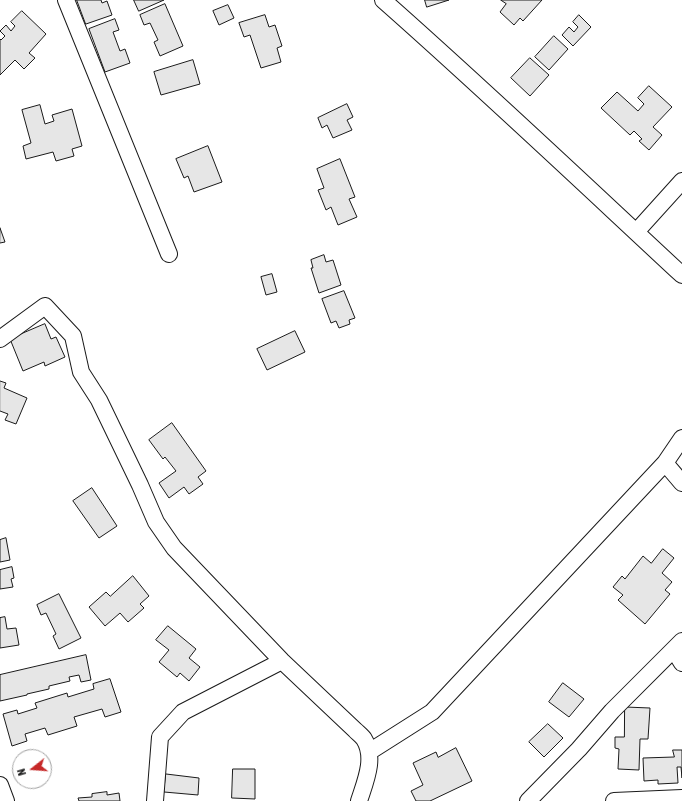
<!DOCTYPE html>
<style>
body{margin:0}
#map{position:relative;width:682px;height:801px;overflow:hidden;background:#fff;font-family:"Asap Condensed",sans-serif}
canvas{display:block}
.north{position:absolute;left:12px;top:749px;width:40px;height:40px;box-sizing:border-box;background:#fff;border:1px solid #a3a3a3;border-radius:50%;rotate:253deg;font-size:11px;font-weight:700;line-height:16px;text-align:center;color:#1a1a1a}
.north::after{content:'';display:block;margin:auto;width:14px;height:18px;background:#c62828;clip-path:polygon(50% 0,100% 100%,50% 72%,0 100%)}
</style>
<div id="map">
<canvas width="682" height="801"></canvas>
<div class="north">N</div>
</div>
<script>
const ctx = document.querySelector('canvas').getContext('2d');
ctx.lineJoin = 'round';
function fill(path, color) { ctx.fillStyle = color; ctx.fill(path, 'evenodd'); }
function trace(path, color, width, dash) { ctx.strokeStyle = color; ctx.lineWidth = width; ctx.lineCap = dash ? 'butt' : 'round'; ctx.setLineDash(dash || []); ctx.stroke(path); }
const building = new Path2D(`
 M77 0H101L102 3 107 1 112 15 86 24Z
 M134 0H164L139 11Z
 M425 0H449L427 7Z
 M501 0H542L523 21 520 18 514 25 500 12 506 4Z
 M165 4 183 46 160 56 154 42 158 40 150 23 144 25 140 15Z
 M228 5 234 18 219 25 213 11Z
 M22 11 46 34 29 53 35 58 24 69 15 60 0 75V39L1 40 5 36 0 31 6 25 11 31 15 26 11 22Z
 M265 15 269 27 275 25 282 46 277 48 281 62 261 68 250 35 244 37 239 23Z
 M579 15 591 27 573 46 562 35 569 27 574 32 578 27 573 22Z
 M115 19 119 30 113 32 120 51 125 49 130 63 105 72 89 29Z
 M554 36 568 49 549 70 535 57Z
 M530 58 549 75 530 96 511 78Z
 M193 60 200 84 161 95 154 72Z
 M649 86 672 107 653 127 662 135 649 150 639 141 642 139 634 131 630 135 601 108 617 92 638 111 644 104 638 98Z
 M347 104 353 117 347 120 352 130 333 138 327 125 322 128 318 118Z
 M40 105 45 124 54 121 52 115 72 109 82 146 72 149 74 156 56 161 53 152 26 159 23 146 31 143 22 110Z
 M208 146 222 182 194 192 188 176 184 178 176 159Z
 M340 159 355 197 349 199 357 217 338 225 331 207 326 210 318 190 324 188 317 169Z
 M0 228 5 242 0 243Z
 M324 255 326 262 333 260 341 285 319 293 311 268H313L311 260Z
 M272 274 277 292 266 295 261 277Z
 M344 291 355 318 349 320 350 324 339 328 336 321 331 323 322 299Z
 M45 324 51 339 56 337 65 357 45 366 44 362 23 371 10 339Z
 M295 331 305 352 267 370 257 349Z
 M0 381 6 383 4 388 27 398 16 424 5 420 8 414 0 411Z
 M172 423 206 471 198 477 203 484 189 494 184 487 169 498 159 483 176 471 165 457 163 459 149 440Z
 M92 488 117 526 99 538 73 501Z
 M6 538 10 560 0 562V540Z
 M663 549 674 558 662 573 672 582 665 590 670 594 645 624 618 600 623 595 613 587 622 576 625 579 643 556 651 563Z
 M12 567 14 578 11 579 13 587 0 589V570Z
 M133 576 149 596 140 604 144 608 128 622 120 613 105 626 89 607 106 592 110 596Z
 M59 594 81 638 59 649 53 636 56 634 46 613 41 615 37 605Z
 M5 617 7 629 16 628 19 645 0 648V618Z
 M168 626 196 649 189 658 200 667 189 681 180 673 177 677 159 662 169 650 156 640Z
 M86 655 91 680 81 682 79 675 69 677 70 681 49 686V689L27 694V695L0 701V675Z
 M110 679 121 712 105 717 102 709 74 717 77 726 48 735 45 728 25 734 27 741 12 746 3 714 17 710 18 714 37 708 35 703 67 693 68 697 94 689 93 684Z
 M563 683 584 699 569 717 549 702Z
 M625 707 650 708 648 739H640L639 770 618 769 619 749 615 748V737H624Z
 M548 724 563 738 544 757 529 742Z
 M456 748 472 781 430 801H416L411 791 423 785 413 763 436 752 438 757Z
 M673 750H682V778L681 767H677L678 783 658 784V780L644 781 643 758 674 757Z
 M233 769H255V799L232 798Z
 M166 774 199 778 198 795 164 792Z
 M107 792V795L119 793 120 801H79L78 798 92 797V794Z`);
fill(building, '#e6e6e6');
trace(building, '#1a1a1a', 1);
const minor = new Path2D(`
 M66 0 169 254
 M383 0C485 90 583 183 682 275
 M636 232 682 181
 M0 339 45 306 73 336 81 372 99 400 140 485 156 522 174 548 282 661 355 730C358 733 362 736 364 739 376 758 365 782 359 801
 M682 438 665 463 682 483
 M674 650 682 663
 M369 752 432 712 665 463
 M0 785 6 801
 M155 801 160 737 183 712 282 661
 M528 801 579 749 612 711 682 641
 M614 801 682 798`);
trace(minor, '#1a1a1a', 18);
trace(minor, '#fff', 16);
</script>
